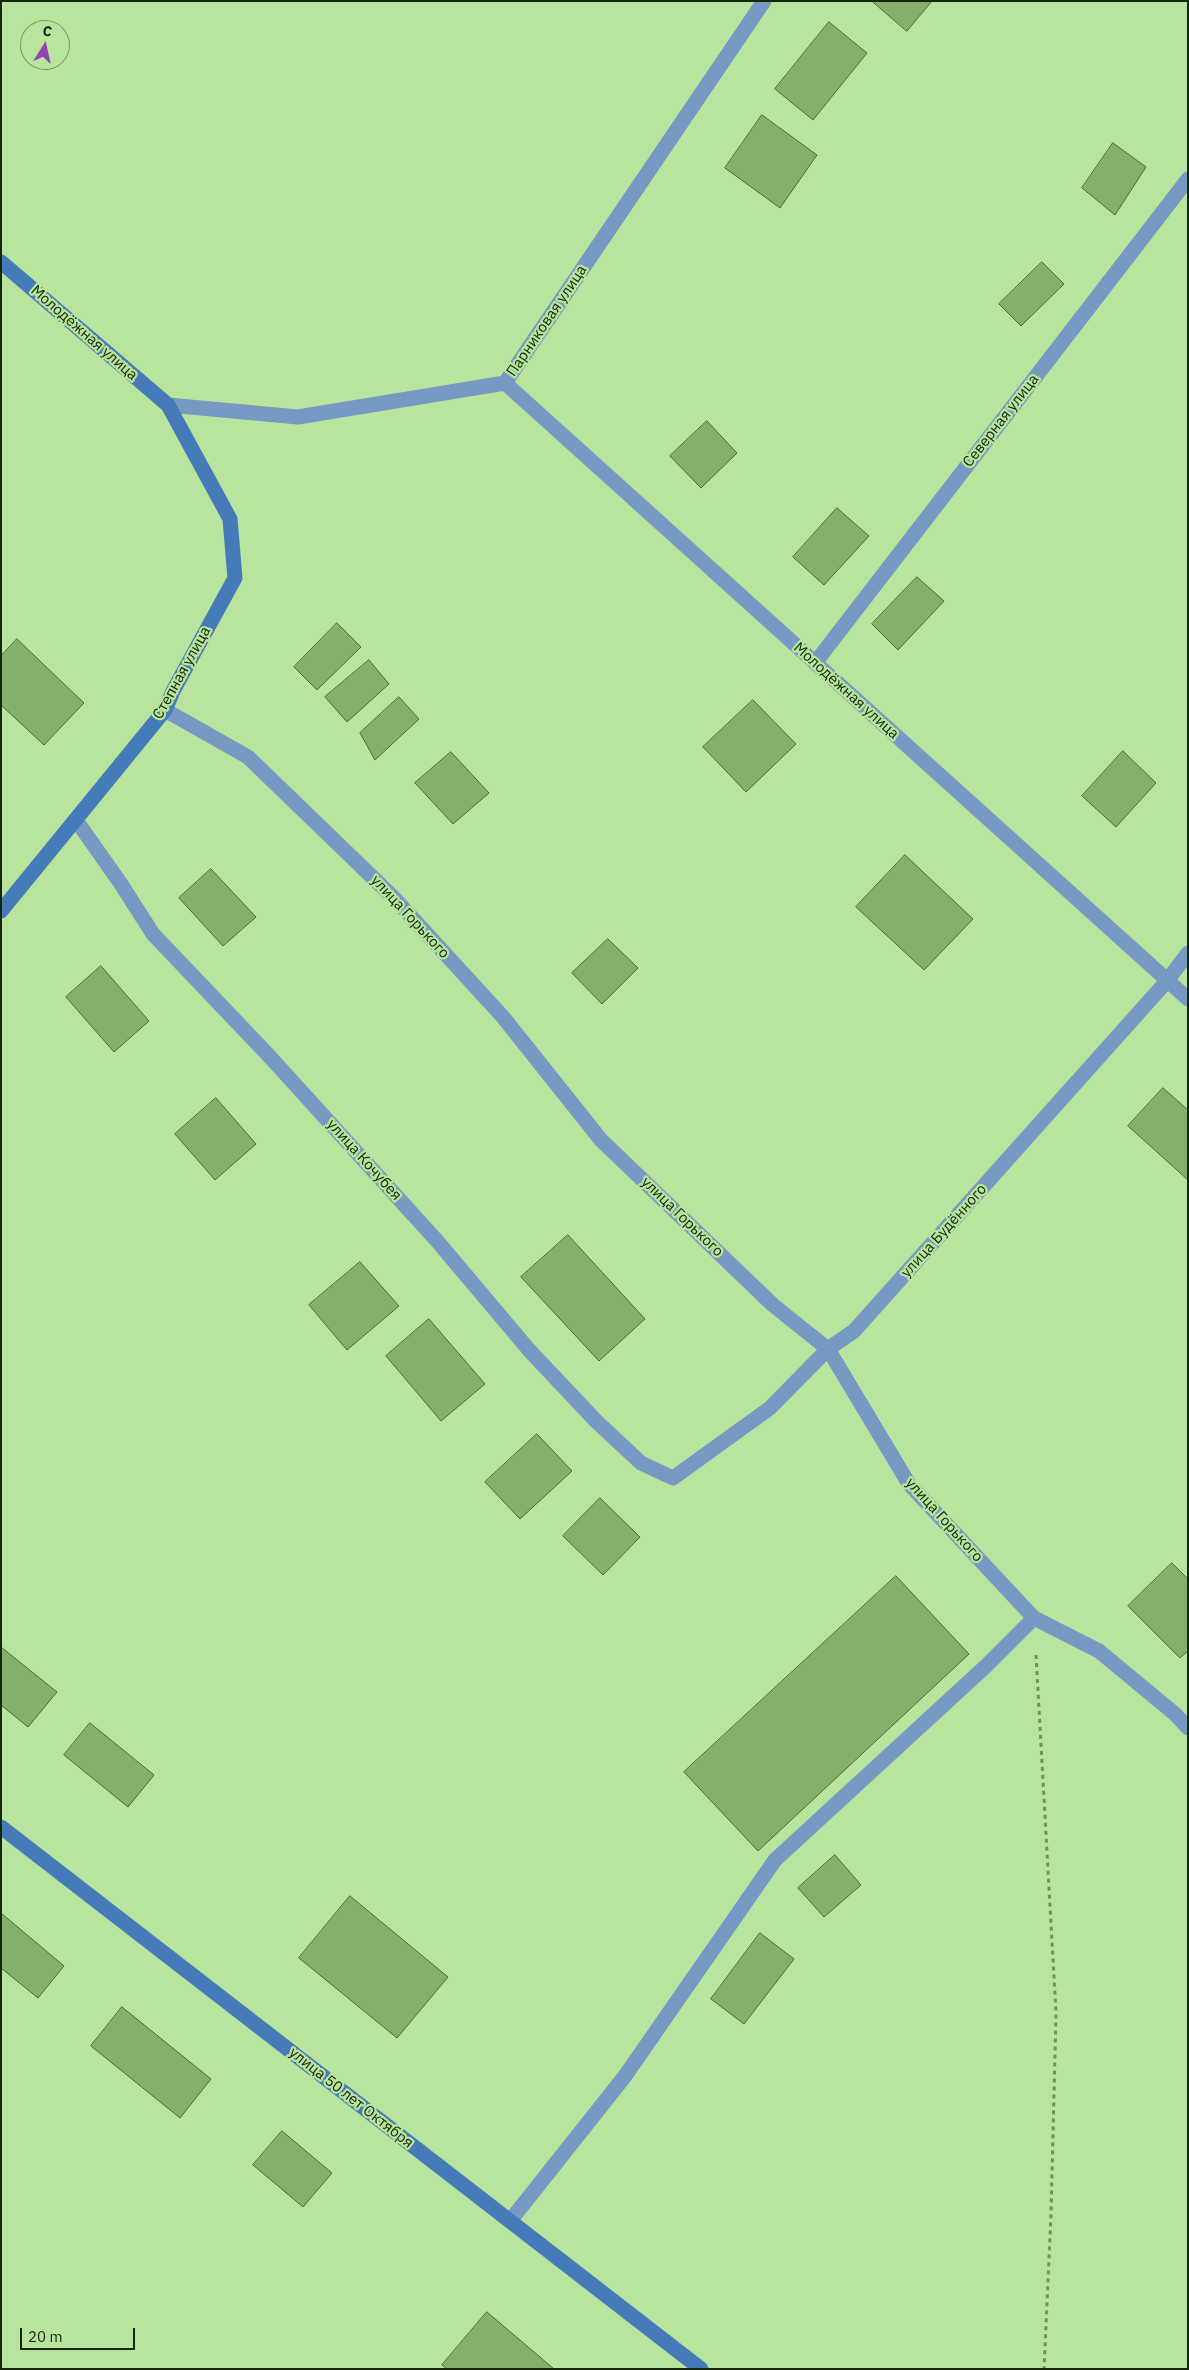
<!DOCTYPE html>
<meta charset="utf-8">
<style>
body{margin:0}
#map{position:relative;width:1189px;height:2370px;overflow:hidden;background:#b8e49d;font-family:"IBM Plex Sans",sans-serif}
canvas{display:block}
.frame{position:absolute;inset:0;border:2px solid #16260a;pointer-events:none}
.north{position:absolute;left:20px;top:20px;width:50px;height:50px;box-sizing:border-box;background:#b8e49d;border:1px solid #779862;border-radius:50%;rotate:10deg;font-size:14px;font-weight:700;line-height:20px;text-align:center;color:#16260a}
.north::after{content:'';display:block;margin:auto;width:18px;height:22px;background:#9244b5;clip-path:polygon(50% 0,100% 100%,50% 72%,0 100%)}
.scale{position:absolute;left:20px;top:2328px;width:115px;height:22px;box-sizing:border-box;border:2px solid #16260a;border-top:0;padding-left:6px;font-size:15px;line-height:18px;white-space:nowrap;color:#16260a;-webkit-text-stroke:4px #b8e49d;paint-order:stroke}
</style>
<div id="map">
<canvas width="1189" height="2370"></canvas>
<div class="frame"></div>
<div class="north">С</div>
<div class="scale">20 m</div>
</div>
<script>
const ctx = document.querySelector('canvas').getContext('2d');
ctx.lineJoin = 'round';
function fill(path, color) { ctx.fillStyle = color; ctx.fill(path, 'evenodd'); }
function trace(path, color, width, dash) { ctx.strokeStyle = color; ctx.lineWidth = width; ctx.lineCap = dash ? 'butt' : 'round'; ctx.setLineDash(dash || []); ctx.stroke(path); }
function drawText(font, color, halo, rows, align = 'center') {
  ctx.font = font + ' "IBM Plex Sans",sans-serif'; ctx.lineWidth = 4.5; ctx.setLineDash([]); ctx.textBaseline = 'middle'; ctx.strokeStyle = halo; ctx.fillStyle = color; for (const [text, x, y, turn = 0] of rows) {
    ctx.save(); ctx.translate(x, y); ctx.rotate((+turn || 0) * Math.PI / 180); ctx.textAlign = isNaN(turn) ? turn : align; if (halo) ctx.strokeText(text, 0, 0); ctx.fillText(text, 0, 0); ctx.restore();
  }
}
const building = new Path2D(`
 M872 1H932L907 31Z
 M829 22 867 53 813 120 775 89Z
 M762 115 817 155 780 208 725 168Z
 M1113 143 1146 167 1115 215 1082 188Z
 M1042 262 1064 284 1021 326 999 304Z
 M707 421 737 453 701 488 670 456Z
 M837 508 869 536 824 585 793 557Z
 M917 577 944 601 898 650 872 624Z
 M337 623 361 647 317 690 294 667Z
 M17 639 84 703 44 745 1 705V656Z
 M369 660 389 684 347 722 325 697Z
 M399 697 419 719 375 760 360 733Z
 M753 700 796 744 746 792 703 747Z
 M1123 751 1156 783 1116 827 1082 796Z
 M451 752 489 793 453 824 415 783Z
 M905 855 973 919 924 970 856 907Z
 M211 869 256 917 223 946 179 898Z
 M608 939 638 968 602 1004 572 973Z
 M101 966 149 1021 114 1052 66 997Z
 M1163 1088 1188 1110V1180L1128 1126Z
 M216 1098 256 1144 215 1180 175 1134Z
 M568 1235 645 1319 599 1361 521 1277Z
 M360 1262 399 1306 347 1350 309 1305Z
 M429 1319 485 1384 441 1421 386 1356Z
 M537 1434 572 1471 520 1519 485 1482Z
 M600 1498 640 1537 603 1575 563 1536Z
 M1172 1563 1188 1579V1651L1180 1658 1128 1606Z
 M896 1576 969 1654 758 1851 684 1772Z
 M1 1647 57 1692 28 1727 1 1705Z
 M90 1723 154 1775 128 1807 64 1755Z
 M835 1855 861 1885 824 1917 798 1888Z
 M350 1896 448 1977 397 2038 299 1958Z
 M1 1913 64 1966 38 1998 1 1968Z
 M760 1933 794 1959 744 2024 711 1999Z
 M122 2007 211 2079 180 2118 91 2046Z
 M282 2131 332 2173 303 2207 253 2165Z
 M487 2312 554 2369H447L442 2365Z`);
fill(building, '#86b06a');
trace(building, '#466d2a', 1);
trace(new Path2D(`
 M1036 1655 1056 2013 1051 2215 1044 2369`), '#71915d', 3, [4, 4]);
trace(new Path2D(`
 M510 2221 625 2076 775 1860 986 1666 1034 1618`), '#779ac4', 15);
trace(new Path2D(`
 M505 383 1188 999
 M168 405 298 417 505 383 764 1
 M815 663 1188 179
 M165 710 248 757 395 899 503 1017 601 1140 773 1305 828 1349 909 1484 1034 1618 1099 1651 1175 1714 1188 1728
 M76 820 121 884 153 934 271 1058 438 1242 529 1350 596 1421 641 1463 673 1478 770 1408 828 1349 854 1331 1167 981 1188 953`), '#779ac4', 15);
trace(new Path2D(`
 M1 262 168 405 230 519 235 578 173 691 165 710 1 911
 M1 1827 701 2369`), '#467bba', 15);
drawText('15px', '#16260a', '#b8e49d', [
 ["Парниковая улица",547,321,-56],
 ["Молодёжная улица",84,333,41],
 ["Северная улица",1001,421,-52],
 ["Степная улица",182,673,-61],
 ["Молодёжная улица",846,691,42],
 ["улица Горького",410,917,47],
 ["улица Кочубея",364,1160,48],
 ["улица Горького",682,1217,44],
 ["улица Будённого",944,1231,-48],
 ["улица Горького",944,1520,48],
 ["улица 50 лет Октября",351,2098,38]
]);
</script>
